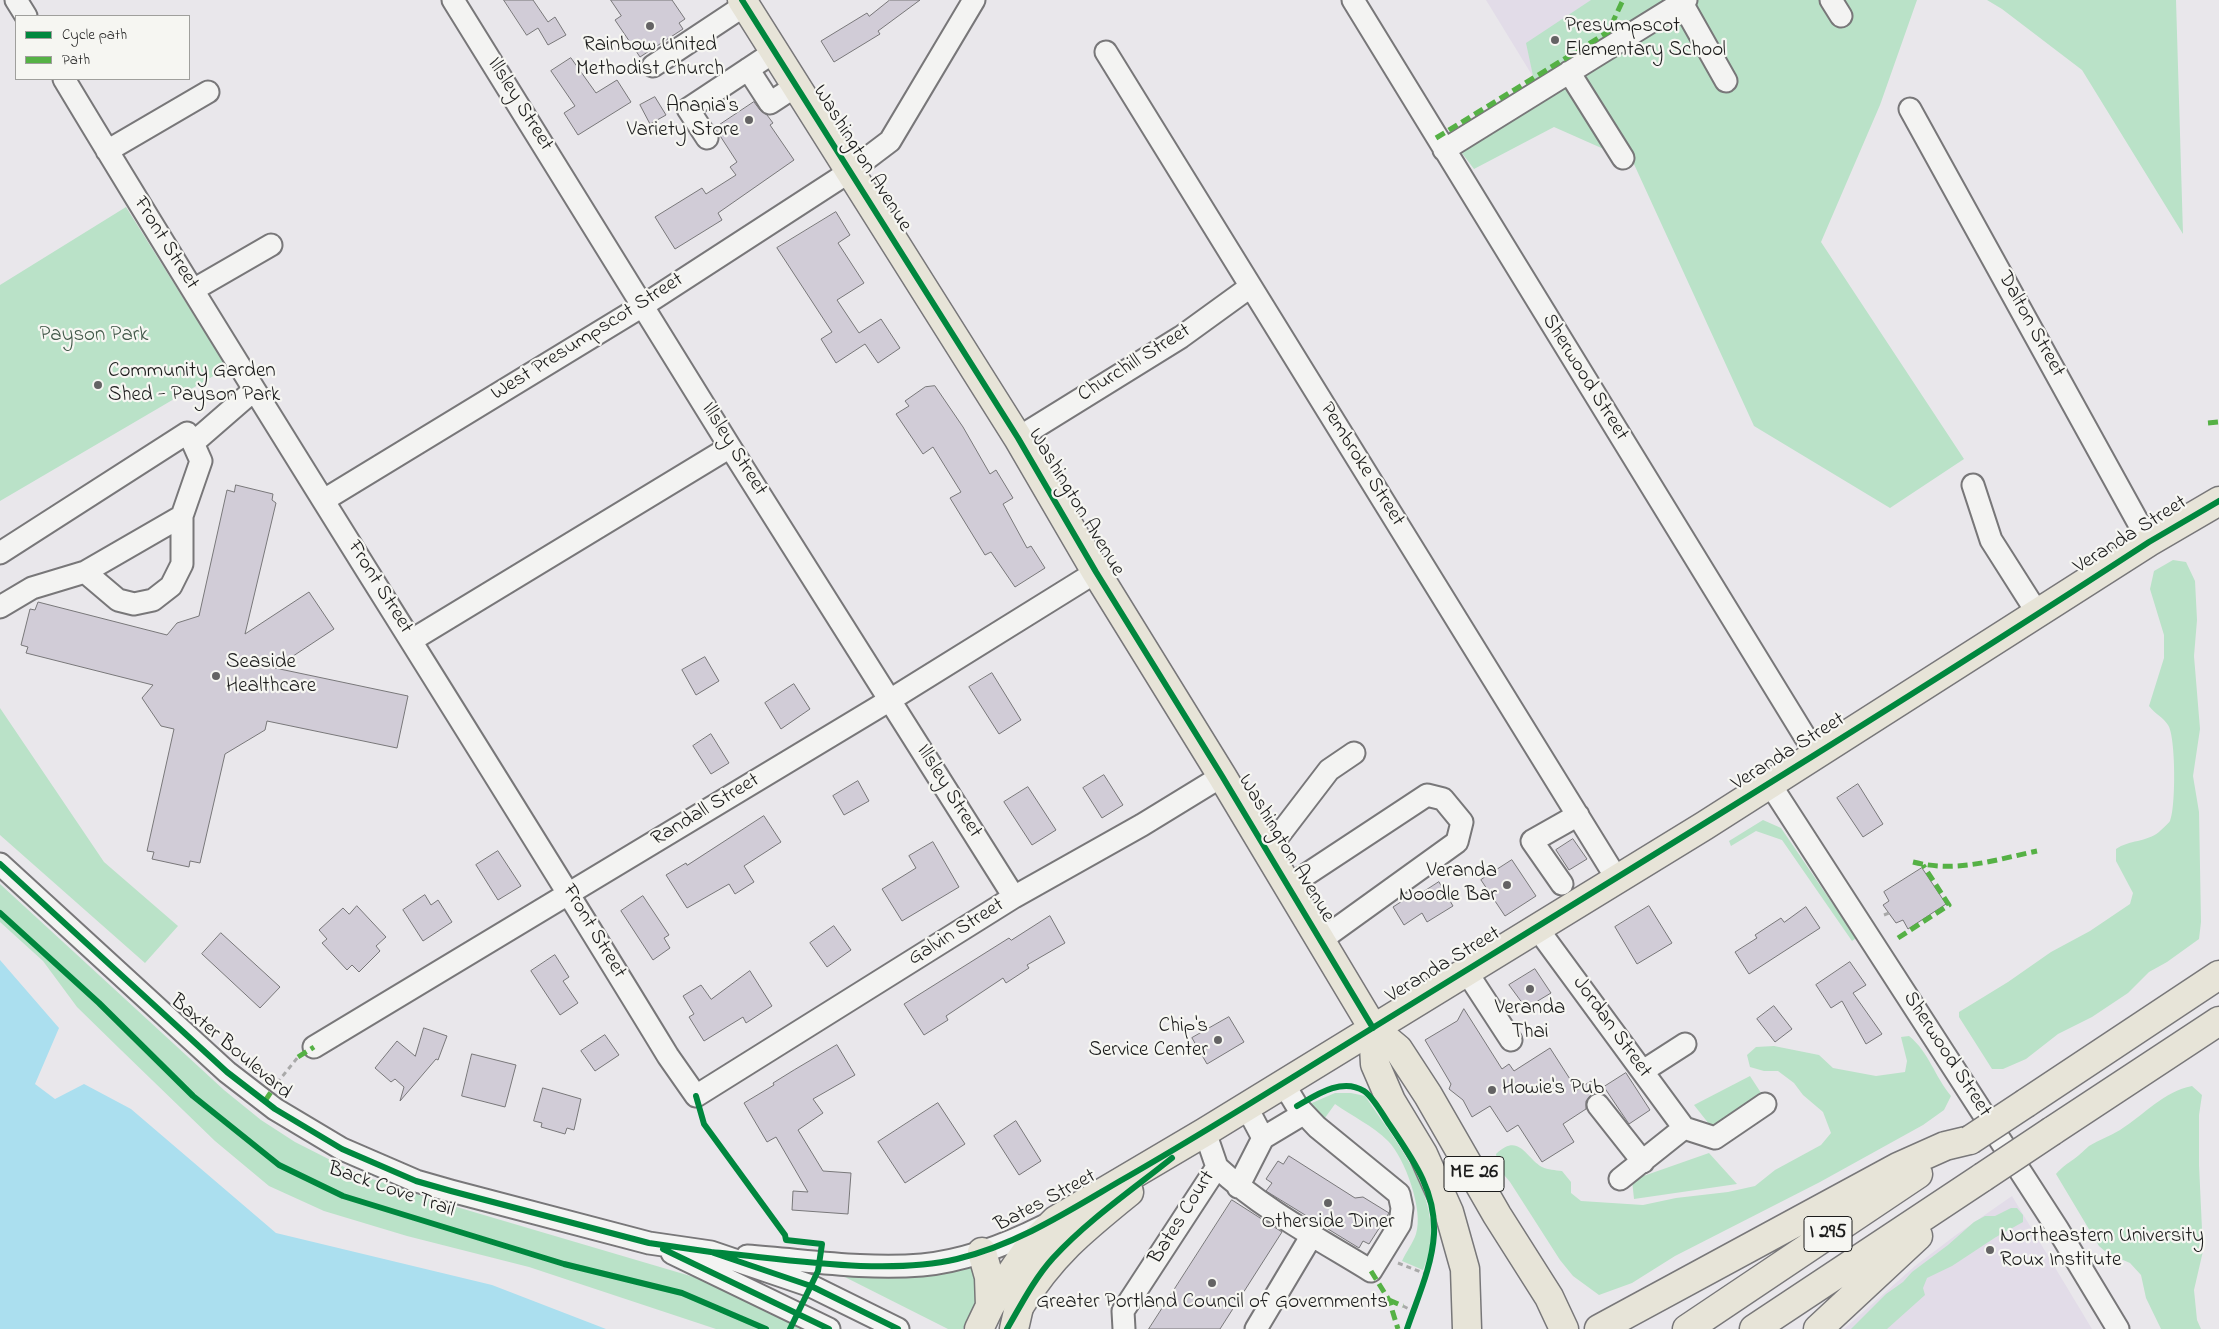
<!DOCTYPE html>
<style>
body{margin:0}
#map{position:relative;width:2219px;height:1329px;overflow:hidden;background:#e9e7eb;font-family:"Indie Flower",sans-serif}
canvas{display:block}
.legend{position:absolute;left:15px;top:15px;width:175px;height:65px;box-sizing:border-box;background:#f6f6f2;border:1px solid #9f9f9c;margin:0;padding:6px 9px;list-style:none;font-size:15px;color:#1c1c1c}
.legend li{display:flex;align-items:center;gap:10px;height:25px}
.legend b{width:25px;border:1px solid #9f9f9c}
</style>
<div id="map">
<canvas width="2219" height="1329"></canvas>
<ul class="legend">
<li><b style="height:6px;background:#00873e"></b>Cycle path</li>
<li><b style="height:6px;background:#55b145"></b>Path</li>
</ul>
</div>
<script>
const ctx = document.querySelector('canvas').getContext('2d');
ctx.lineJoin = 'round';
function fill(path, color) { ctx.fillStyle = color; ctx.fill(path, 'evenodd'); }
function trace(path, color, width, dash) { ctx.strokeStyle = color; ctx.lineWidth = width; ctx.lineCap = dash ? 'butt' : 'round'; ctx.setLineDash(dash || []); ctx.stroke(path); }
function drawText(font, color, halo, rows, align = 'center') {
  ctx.font = font + ' "Indie Flower",sans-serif'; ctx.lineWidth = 4.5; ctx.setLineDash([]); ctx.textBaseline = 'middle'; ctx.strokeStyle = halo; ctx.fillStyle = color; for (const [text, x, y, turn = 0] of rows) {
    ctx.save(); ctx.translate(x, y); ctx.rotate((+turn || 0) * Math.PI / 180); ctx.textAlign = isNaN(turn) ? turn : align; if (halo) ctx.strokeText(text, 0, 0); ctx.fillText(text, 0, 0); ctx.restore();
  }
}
fill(new Path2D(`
 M1486 0H1663L1535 80Z
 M2012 1196 2092 1329H1844L1915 1266 1956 1235Z`), '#e2dce8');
fill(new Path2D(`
 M1591 0H1917L1880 105 1821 242 1964 459 1890 508 1754 426 1633 162 1554 127 1474 169 1452 140 1535 85 1526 43Z
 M1987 0H2176L2183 234 2082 70 2002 9Z
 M126 207 227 368 0 501V285Z
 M2173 560 2186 562 2195 581 2197 620 2194 656 2200 729 2193 776 2199 812 2201 922 2199 939 2167 962 2149 972 2128 993 2092 1017 2058 1034 2026 1059 2003 1069H1992L1959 1017V1012L2008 982 2051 952 2090 931 2130 904 2133 893 2116 861V849C2129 840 2147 842 2159 832 2162 829 2168 824 2170 821 2176 809 2176 736 2168 725 2163 717 2155 714 2149 706L2164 658V635L2150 589 2154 571Z
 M0 708 104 862 178 926 145 963 0 835Z
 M1763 820 1781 828 1856 938 1852 941 1782 840 1756 831 1731 846 1729 841Z
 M0 884 224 1090 261 1120 295 1142 358 1174 433 1200 704 1280 807 1329H716L529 1267 407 1236 324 1211 269 1186 215 1141 121 1050 77 1007 43 961 0 922Z
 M1909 1036C1929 1052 1935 1077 1951 1096L1944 1110 1923 1125 1820 1182 1675 1256 1632 1283 1599 1295 1573 1276 1560 1260 1510 1182 1499 1169 1496 1154C1519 1132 1525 1157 1542 1167 1548 1170 1555 1170 1562 1171L1571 1182V1193L1581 1201 1643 1205 1676 1198 1728 1192 1755 1186 1775 1170 1821 1145 1831 1133 1823 1112 1803 1095 1794 1083 1778 1071H1764L1750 1067 1747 1055 1756 1047 1774 1046 1819 1055 1833 1068 1876 1076 1905 1072 1907 1061 1901 1037Z
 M1750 1076 1763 1096 1713 1129 1694 1105Z
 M2192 1086 2202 1095 2199 1115V1165L2203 1251 2194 1290 2197 1320 2201 1329H2161L2146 1298 2141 1275 2130 1263 2107 1253 2099 1246 2056 1174C2062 1167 2067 1164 2074 1159 2080 1155 2084 1150 2089 1146 2099 1140 2110 1136 2120 1130 2144 1115 2164 1091 2192 1086Z
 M1335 1093H1351L1365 1096C1391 1135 1429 1179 1431 1229 1432 1244 1428 1257 1423 1270L1402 1261C1406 1252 1413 1243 1416 1234 1424 1211 1405 1158 1388 1141 1373 1126 1352 1116 1335 1104L1322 1122 1305 1106Z
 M1709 1153 1737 1184 1634 1199 1632 1180Z
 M2011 1208H2017L2023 1215V1222L1996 1237 1952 1266 1927 1278 1923 1288 1925 1295 1887 1329H1851L1886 1294 1903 1282 1912 1272 1948 1245 1974 1222 1985 1216H1995Z
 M978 1256 985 1286 963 1329H948L825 1267Z`), '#bae2c8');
fill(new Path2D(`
 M0 960 59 1028 35 1084 55 1099 84 1084 131 1109 276 1233 492 1285 606 1329H0Z`), '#abdfef');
const building = new Path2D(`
 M504 0H533L548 22 555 17 566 35 548 45 538 28 527 35Z
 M611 0H672L685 19 679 23 683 29 640 57 615 20 621 16Z
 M890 0H920L878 31 880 34 834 62 821 41 867 13 869 16Z
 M571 58 596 93 617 80 631 102 578 135 564 113 575 106 551 71Z
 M655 97 666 115 650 124 640 105Z
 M754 102 760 110 767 115 773 123 770 125 794 160 718 213 722 220 675 249 655 217 702 188 706 194 736 175 730 167 737 162 715 128Z
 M836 212 850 235 838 243 864 283 837 300 859 333 881 319 900 348 878 363 865 344 836 363 821 339 832 332 777 248Z
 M935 386 963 427 990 474 996 470 1013 498 1003 504 1027 548 1031 546 1045 568 1015 587 991 552 985 555 950 498 961 492 933 447 923 454 896 414 909 406 905 401 925 387Z
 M236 485 273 494 272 500 276 503 245 634 309 592 334 629 275 668 408 696 397 748 267 721 265 730 225 754 200 863 190 861 189 867 152 859 154 852 147 851 174 729 161 726 142 698 153 685 26 653 28 647 21 645 30 609 35 610 38 602 167 635 177 623 199 616 227 490 234 492Z
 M705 657 719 681 696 695 682 670Z
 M992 673 1021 720 999 734 969 687Z
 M794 684 810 709 781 729 765 703Z
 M711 734 729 763 711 774 693 746Z
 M1104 775 1123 805 1102 818 1083 788Z
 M858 781 869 801 844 815 833 796Z
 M1858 784 1883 824 1863 837 1837 798Z
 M1028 787 1056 830 1032 845 1004 802Z
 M764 816 781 842 744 866 754 882 735 894 729 884 687 908 666 875 686 863 687 865Z
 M1573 839 1587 859 1569 870 1556 850Z
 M933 842 959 887 902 921 882 889 916 868 909 856Z
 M498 851 521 886 498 900 476 865Z
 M1512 860 1536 896 1505 916 1481 880Z
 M1922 868 1946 904 1908 929 1903 920 1896 923 1883 905 1889 901 1884 892Z
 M1439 882 1453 906 1427 922 1422 913 1404 925 1393 907 1410 896 1413 898Z
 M425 895 431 905 438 900 452 922 423 941 403 910Z
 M643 896 669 935 664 938 670 948 653 960 621 911Z
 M357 906 386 937 376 946 380 951 359 972 352 965 347 970 322 943 327 939 319 930 343 908 349 914Z
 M1649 906 1672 943 1637 964 1615 927Z
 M1806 907 1820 928 1749 974 1735 952 1757 938 1755 935 1781 918 1784 922Z
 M1050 916 1065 943 1027 965 1029 968 1006 983 1003 978 946 1016 948 1020 924 1035 904 1004 1009 938 1011 940Z
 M834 926 851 950 827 967 810 943Z
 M221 933 280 987 260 1008 202 954Z
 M555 955 569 977 563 981 578 1003 560 1015 531 971Z
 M1850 962 1866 985 1853 993 1882 1034 1866 1044 1842 1001 1831 1008 1816 985Z
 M1535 969 1551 993 1526 1008 1509 985Z
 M750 971 772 1006 746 1023 743 1017 704 1041 689 1017 694 1014 683 996 701 985 711 999Z
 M1774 1006 1792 1029 1775 1042 1757 1019Z
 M1464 1009 1502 1069 1509 1064 1514 1071 1550 1048 1577 1090 1591 1081 1599 1093 1590 1096 1586 1101V1109L1563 1124 1574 1142 1542 1162 1518 1125 1507 1132 1490 1106 1472 1117 1463 1100 1449 1089 1451 1084 1425 1040 1457 1021Z
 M1229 1017 1244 1042 1207 1064 1192 1038Z
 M424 1028 447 1036 438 1060 436 1059 400 1101 404 1087 395 1079 391 1082 375 1068 397 1041 415 1056Z
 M605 1035 619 1055 595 1071 581 1051Z
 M837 1045 855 1075 813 1099 823 1113 798 1130 823 1171 851 1173 848 1214 792 1210 793 1191 808 1192 776 1137 767 1142 744 1103 774 1085 773 1083 794 1070Z
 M472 1054 516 1065 505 1107 462 1096Z
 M1626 1073 1650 1110 1629 1124 1604 1087Z
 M543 1088 581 1099 574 1130 567 1128 565 1134 541 1127 542 1123 534 1121Z
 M938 1103 965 1144 905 1183 878 1142Z
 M1016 1121 1041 1161 1019 1175 994 1136Z
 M1289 1156 1355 1198 1363 1197 1389 1213 1369 1244 1363 1241 1359 1248 1266 1191 1272 1183 1266 1179 1278 1161 1283 1164Z
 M1232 1200 1282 1232 1220 1329H1149Z`);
fill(building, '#d1ccd7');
trace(building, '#787779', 1);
const minor = new Path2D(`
 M16 0 26 16
 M453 0 730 447 1014 897
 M1353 0 1804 735 1818 755
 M1831 0 1841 16
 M1682 3 1726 81
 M1106 52 1617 879
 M653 66 745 5
 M748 69 770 103 796 86
 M1569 72 1623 158
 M64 79C261 407 469 729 668 1056L696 1096 1014 897 1142 825 1222 776
 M1910 109 2149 542
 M707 138 688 109 774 52
 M1444 150 1686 0
 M107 151 208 92
 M193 290 271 245
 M1018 438 1181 337 1250 287
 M1973 485 1991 540 2038 614
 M324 500 644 305 849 172 890 141 974 0
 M0 553 187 433 193 443
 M85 572 182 516
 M0 607 32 588 85 572 118 600 134 604 153 600 171 586 182 564V516L201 461 193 443 254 390
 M412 640 730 447
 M1770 784 2057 1228 2118 1329
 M1267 851 1329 770 1354 753
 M0 864 227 1072 275 1109 342 1149 416 1181 451 1191 649 1243 711 1252 811 1286 898 1329
 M1562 884 1532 841 1578 815
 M1289 886 1427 795 1443 799 1462 822 1457 842 1321 940
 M1537 928 1684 1128
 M1466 971 1511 1040
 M314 1047 890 700 1096 572
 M1643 1071 1685 1044
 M1598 1105 1643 1162
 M1246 1106 1263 1138
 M1684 1128 1715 1138 1765 1104
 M1217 1167C1262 1209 1319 1239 1371 1271L1400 1224 1402 1208 1399 1194 1317 1127 1297 1106 1283 1083
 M1620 1179 1684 1128
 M1238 1187 1263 1138 1303 1114
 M672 1253 829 1329
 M747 1256C805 1260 864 1270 922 1265 965 1261 1006 1245 1044 1226
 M1124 1329 1123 1311 1217 1167 1205 1132
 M1256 1329 1312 1235`);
const major = new Path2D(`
 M742 0 1018 438 1096 572 1222 776 1373 1028
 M982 1252 989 1277 990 1306
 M1019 1307C1051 1255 1082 1230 1129 1192
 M979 1329 990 1306 1012 1272 1030 1246 1056 1220 1205 1132 1704 826 2149 542 2219 501`);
const highway = new Path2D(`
 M1373 1028 1398 1049 1428 1095 1497 1215 1549 1297 1564 1329
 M1373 1028 1375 1064 1391 1101 1423 1154 1449 1212 1465 1269 1467 1329
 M2026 1103 2219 975
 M2052 1131 2219 1021
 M1014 1329 1019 1307
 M1599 1329 1898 1167 1945 1146 1970 1140
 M1687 1329 1918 1174
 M1754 1329 1983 1177
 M1818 1329 1918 1236`);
trace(minor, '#787779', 25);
trace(major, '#787779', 31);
trace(highway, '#787779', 31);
trace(new Path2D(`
 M1884 915 1889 913
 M277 1083 298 1057
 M1398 1263 1426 1274
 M1403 1306 1413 1311`), '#a9a9a9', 3, [5, 4]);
trace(minor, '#f3f3f2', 21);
trace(major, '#e7e4d8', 28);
trace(highway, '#e7e4d8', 28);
const highwayBridge = new Path2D(`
 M1970 1140 2026 1103
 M1983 1177 2052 1131`);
trace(highwayBridge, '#787779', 31, []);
trace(highwayBridge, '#e7e4d8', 28);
trace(new Path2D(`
 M1436 138 1608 32 1623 0
 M2208 423 2219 422
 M1913 862C1957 873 1994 860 2037 851
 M1898 938 1949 905 1923 865
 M298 1057 314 1047
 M265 1101 277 1083
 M1371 1271 1389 1300 1398 1329
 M1389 1300 1403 1306`), '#55b145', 5, [10, 5]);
trace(new Path2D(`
 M742 0 1018 438 1096 572 1222 776 1373 1028
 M0 864 227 1072 275 1109 342 1149 416 1181 451 1191 649 1243 711 1252 811 1286 898 1329
 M0 913 99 1003 193 1096 279 1165 343 1196 564 1264 682 1293 766 1329
 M696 1096 704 1124 785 1235 786 1240 822 1244 818 1271 790 1329
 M1297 1106C1316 1095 1342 1077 1364 1091 1373 1097 1381 1112 1387 1121 1411 1157 1436 1189 1434 1234 1432 1267 1417 1299 1407 1329
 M663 1249 829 1329
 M711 1252C787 1259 884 1276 957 1259 1018 1244 1067 1212 1120 1181 1199 1136 1275 1088 1353 1040 1619 876 1887 713 2149 542L2219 501
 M1007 1329C1021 1305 1034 1279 1053 1258 1088 1220 1132 1190 1172 1158`), '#00873e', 6);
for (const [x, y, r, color] of [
 [650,26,5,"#646364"],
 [1555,40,5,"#646364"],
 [749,120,5,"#646364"],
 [98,385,5,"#646364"],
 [216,676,5,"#646364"],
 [1507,885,5,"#646364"],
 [1530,989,5,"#646364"],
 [1218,1040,5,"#646364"],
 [1492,1090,5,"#646364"],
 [1328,1203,5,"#646364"],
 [1990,1250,5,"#646364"],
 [1212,1283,5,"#646364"]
]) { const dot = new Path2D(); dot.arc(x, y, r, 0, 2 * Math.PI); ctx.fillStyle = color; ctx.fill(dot); trace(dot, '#f6f6f2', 2); }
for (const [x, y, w] of [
 [1474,1174,60],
 [1828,1234,48]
]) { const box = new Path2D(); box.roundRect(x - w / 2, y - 17.5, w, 35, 4); ctx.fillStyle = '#f6f6f2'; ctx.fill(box); trace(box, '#1c1c1c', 1); }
drawText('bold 20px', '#1c1c1c', null, [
 ["ME 26",1474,1174],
 ["I 295",1828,1234]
]);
drawText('21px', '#1c1c1c', '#f6f6f2', [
 ["Presumpscot",1565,28],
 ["Elementary School",1565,52],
 ["Rainbow United",650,47,"center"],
 ["Methodist Church",650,71,"center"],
 ["Anania's",739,108,"right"],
 ["Variety Store",739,132,"right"],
 ["Community Garden",108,373],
 ["Shed - Payson Park",108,397],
 ["Seaside",226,664],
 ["Healthcare",226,688],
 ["Veranda",1497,873,"right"],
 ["Noodle Bar",1497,897,"right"],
 ["Veranda",1530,1010,"center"],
 ["Thai",1530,1034,"center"],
 ["Chip's",1208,1028,"right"],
 ["Service Center",1208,1052,"right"],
 ["Howie's Pub",1502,1090],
 ["Otherside Diner",1328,1224,"center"],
 ["Northeastern University",2000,1238],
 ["Roux Institute",2000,1262],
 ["Greater Portland Council of Governments",1212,1304,"center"]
], 'left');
drawText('21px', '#1c1c1c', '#f6f6f2', [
 ["Illsley Street",519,105,58],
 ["Washington Avenue",861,159,58],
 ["Front Street",165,244,58],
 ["Dalton Street",2030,325,61],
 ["West Presumpscot Street",588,338,-32],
 ["Churchill Street",1135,364,-32],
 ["Sherwood Street",1584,378,58],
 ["Illsley Street",733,450,58],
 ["Pembroke Street",1361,465,58],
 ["Washington Avenue",1075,503,59],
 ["Veranda Street",2131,536,-32],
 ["Front Street",379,588,58],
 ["Veranda Street",1789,753,-32],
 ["Illsley Street",948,792,58],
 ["Randall Street",706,811,-31],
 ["Washington Avenue",1285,849,59],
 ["Front Street",593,932,59],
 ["Galvin Street",957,933,-32],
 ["Veranda Street",1444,966,-31],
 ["Jordan Street",1611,1028,54],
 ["Baxter Boulevard",230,1048,40],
 ["Sherwood Street",1946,1055,57],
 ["Back Cove Trail",391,1191,19],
 ["Bates Street",1046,1202,-28],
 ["Bates Court",1183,1218,-58]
]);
drawText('21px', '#405647', '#f6f6f2', [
 ["Payson Park",94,337]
]);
</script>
